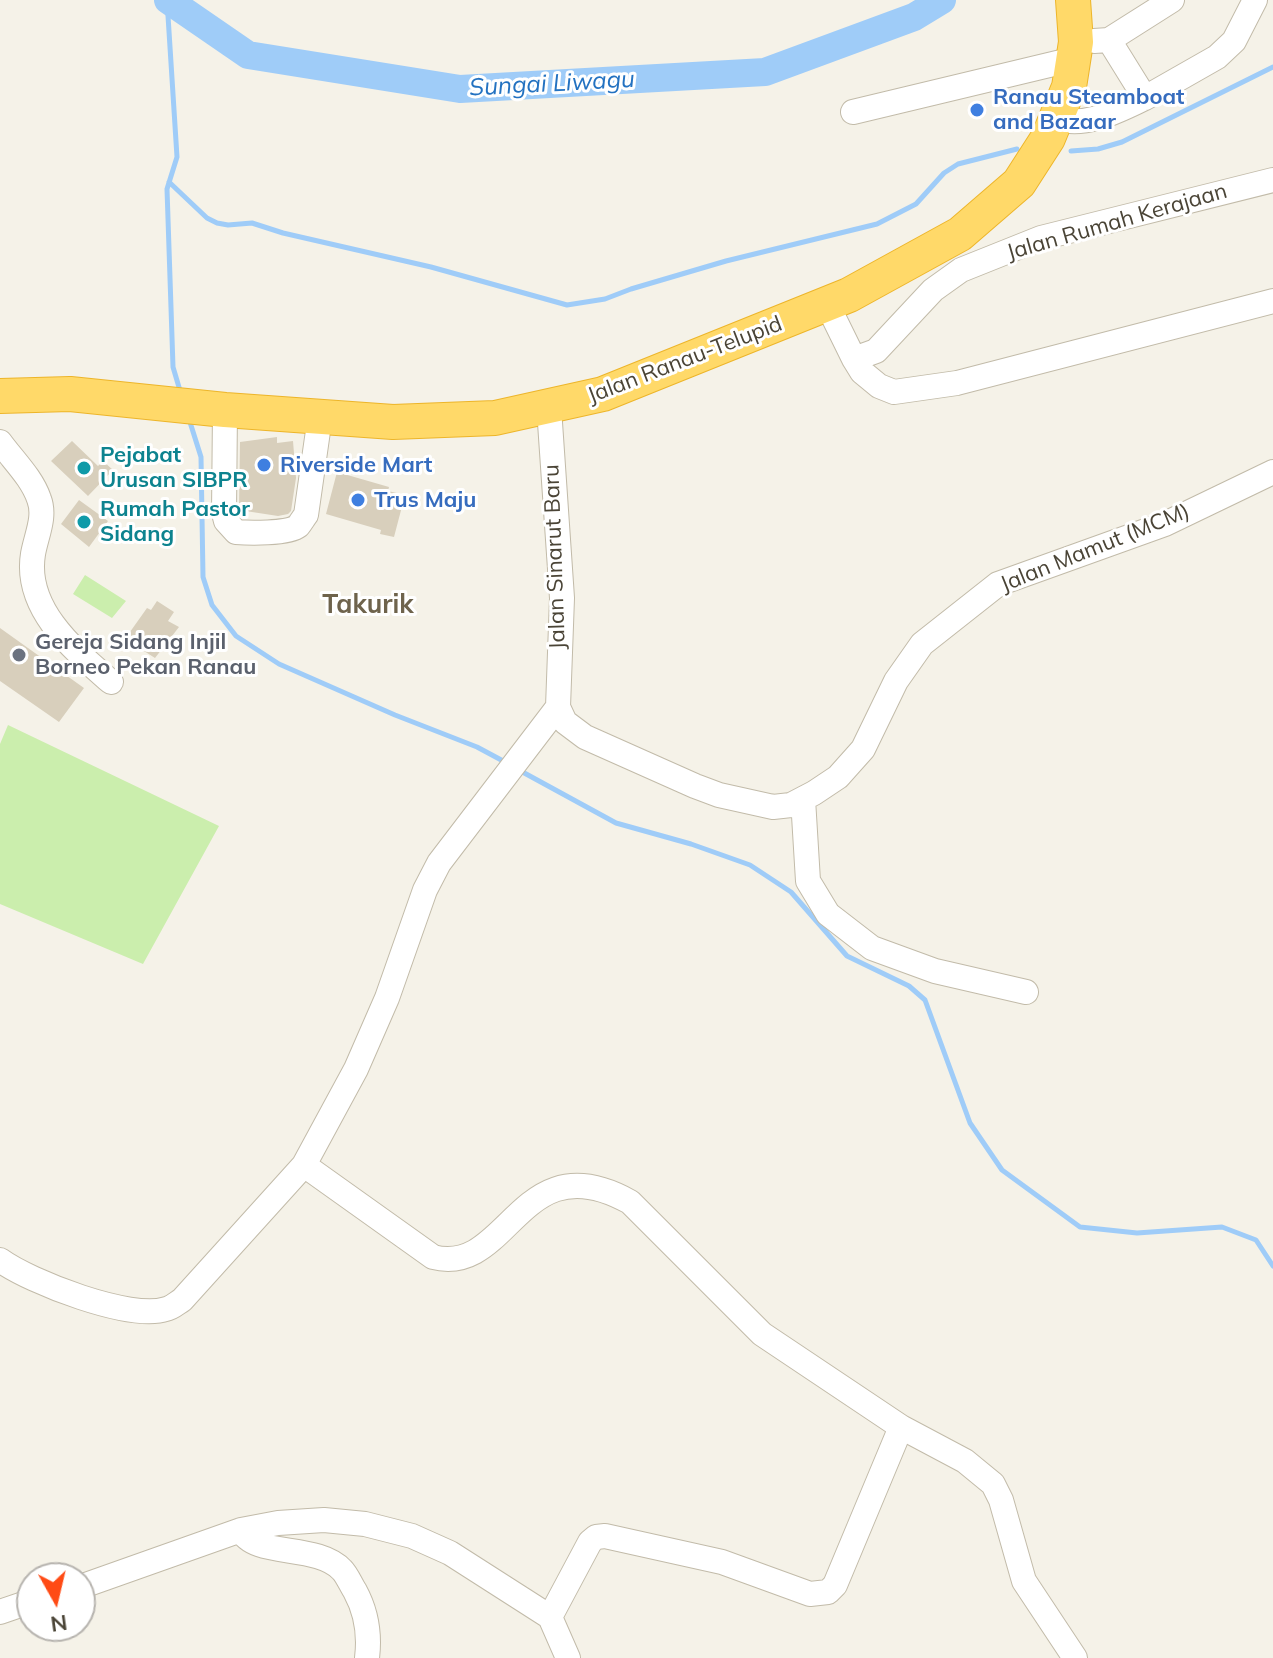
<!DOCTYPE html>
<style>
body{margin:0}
#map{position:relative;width:1273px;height:1658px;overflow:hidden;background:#f5f2e8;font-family:Mulish,sans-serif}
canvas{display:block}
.north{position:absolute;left:16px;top:1562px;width:80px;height:80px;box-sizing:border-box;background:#fff;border:2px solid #b7b4af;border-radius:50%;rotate:172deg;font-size:22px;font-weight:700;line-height:32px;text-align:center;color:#4a4436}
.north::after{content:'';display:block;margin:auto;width:28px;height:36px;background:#ff4b15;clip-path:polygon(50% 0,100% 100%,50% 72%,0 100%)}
</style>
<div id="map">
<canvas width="1273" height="1658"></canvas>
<div class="north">N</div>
</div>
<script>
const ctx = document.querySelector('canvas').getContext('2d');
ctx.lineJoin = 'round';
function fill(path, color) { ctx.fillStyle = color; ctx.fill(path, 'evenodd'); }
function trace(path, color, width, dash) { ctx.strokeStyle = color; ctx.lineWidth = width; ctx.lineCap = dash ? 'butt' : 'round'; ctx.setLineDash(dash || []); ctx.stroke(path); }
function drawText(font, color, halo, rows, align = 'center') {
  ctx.font = font + ' Mulish,sans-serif'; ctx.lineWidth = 6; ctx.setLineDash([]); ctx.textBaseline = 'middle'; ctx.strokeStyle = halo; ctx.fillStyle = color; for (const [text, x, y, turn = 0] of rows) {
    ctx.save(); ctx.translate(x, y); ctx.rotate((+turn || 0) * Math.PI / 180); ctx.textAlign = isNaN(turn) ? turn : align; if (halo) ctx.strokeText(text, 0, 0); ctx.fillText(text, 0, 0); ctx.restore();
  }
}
fill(new Path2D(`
 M85 575 126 601 112 618 73 594Z
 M8 725 219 826 143 964 0 904V744Z`), '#cbeead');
trace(new Path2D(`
 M167 0 177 157 167 189 173 367 181 394
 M1071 151 1098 149 1122 142 1273 67
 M169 182 207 218 217 223 228 225 252 223 283 233 431 267 567 305 605 299 631 289 726 261 877 224 916 204 944 173 958 164 1017 149
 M189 419 201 457 203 577 212 605 236 636 279 664 395 715 477 747 505 762
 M517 769 616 823 691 844 750 865 791 892 847 956 909 986 925 1000 970 1123 1002 1170 1080 1227 1137 1233 1222 1227 1256 1240 1273 1266`), '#9fccf8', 5);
trace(new Path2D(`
 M168 0 248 55 460 89 765 72 914 17 942 0`), '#9fccf8', 28);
fill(new Path2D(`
 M277 437V443L293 441 296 478 291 511 288 514 278 516 239 510 240 442Z
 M72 441 98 466 103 461 113 470 88 496 51 461Z
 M337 472 389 487 388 491 405 495 394 537 380 534 381 530 326 514Z
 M79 500 108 521 89 547 61 524Z
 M157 601 174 612 168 621 179 627 155 658 125 639 147 608 151 610Z
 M0 628 84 688 59 722 0 681Z`), '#d8cfbc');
const minor = new Path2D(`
 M1109 40 1145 98 1217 57 1234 41 1255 0
 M1094 41 1109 40 1172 0
 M853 112 1074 59
 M1056 119C1089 127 1115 112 1145 98
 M827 304 854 359 862 372 879 386 894 392 957 383 1273 301
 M854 359 876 351 933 290 961 270 1041 238 1273 180
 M549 408 562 598 558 707 565 722 585 737 695 786 719 795 773 807 791 805 814 793 838 777 863 749 896 681 922 644 998 584 1165 524 1273 472
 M225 410 224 513 226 521 236 532C248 533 288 534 298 526 300 524 304 517 306 515L320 417
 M0 442C13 460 32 478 39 499 46 517 36 536 33 554 24 609 74 650 111 682
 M803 799 808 881 828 914 872 948 935 971 1026 992
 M304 1165 433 1257C510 1277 519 1140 630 1202L762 1334 901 1427 965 1461 993 1484 1001 1500 1024 1581 1075 1658
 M0 1260C30 1282 131 1321 166 1309 172 1308 177 1303 182 1300L304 1165 356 1069 387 998 425 890 439 863 558 707
 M241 1530C254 1558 317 1543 342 1570 347 1575 351 1585 355 1591 367 1613 370 1634 367 1658
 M80 1587 241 1530 278 1523 324 1520 365 1524 412 1536 450 1553 550 1617 568 1658
 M0 1612 32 1601
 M550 1617 590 1542 596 1537 605 1536 722 1562 810 1594 828 1592 835 1585 901 1427`);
const highway = new Path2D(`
 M0 396 70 394 225 410 393 422 495 418 603 394 849 295 960 234 1019 183 1048 138 1069 87 1076 42 1073 0`);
trace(minor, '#c2bba9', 26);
trace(highway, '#edb52a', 36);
trace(minor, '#fff', 24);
trace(highway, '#ffd969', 34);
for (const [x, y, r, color] of [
 [977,110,8,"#3f7fe0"],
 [264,465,8,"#3f7fe0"],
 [84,468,8,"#0f9aa8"],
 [358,500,8,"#3f7fe0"],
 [84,522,8,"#0f9aa8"],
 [19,655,8,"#6b7280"]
]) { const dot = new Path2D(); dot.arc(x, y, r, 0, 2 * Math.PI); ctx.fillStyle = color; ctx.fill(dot); trace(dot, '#fff', 3); }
drawText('bold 22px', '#366cbe', '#fff', [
 ["Ranau Steamboat",993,97],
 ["and Bazaar",993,122],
 ["Riverside Mart",280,465],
 ["Trus Maju",374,500]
], 'left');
drawText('22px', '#4a4436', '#fff', [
 ["Jalan Rumah Kerajaan",1117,222,-16],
 ["Jalan Ranau-Telupid",685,360,-21],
 ["Jalan Mamut (MCM)",1095,548,-22],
 ["Jalan Sinarut Baru",555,557,-92]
]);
drawText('bold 22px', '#0d838f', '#fff', [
 ["Pejabat",100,455],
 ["Urusan SIBPR",100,480],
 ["Rumah Pastor",100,509],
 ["Sidang",100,534]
], 'left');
drawText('bold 22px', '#5b616d', '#fff', [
 ["Gereja Sidang Injil",35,642],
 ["Borneo Pekan Ranau",35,667]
], 'left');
drawText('italic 24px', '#2372c1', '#fff', [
 ["Sungai Liwagu",552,84,-3]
]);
drawText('bold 26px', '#6e634c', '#fff', [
 ["Takurik",368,605]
]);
</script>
